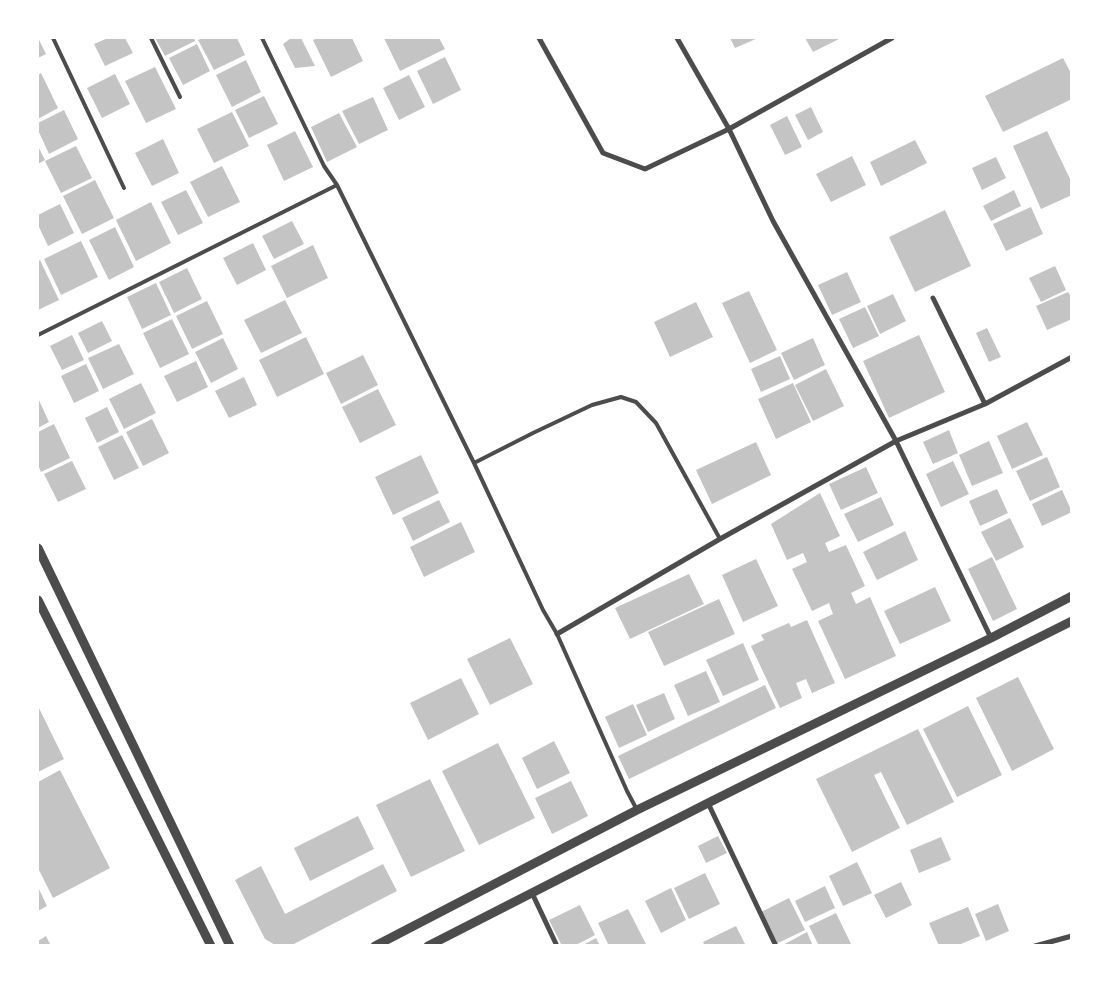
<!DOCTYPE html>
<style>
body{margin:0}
#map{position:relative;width:1109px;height:983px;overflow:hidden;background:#fff;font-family:"Fira Sans Condensed",sans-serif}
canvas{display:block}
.frame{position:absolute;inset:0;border:39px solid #fff;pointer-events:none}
</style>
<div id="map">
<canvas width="1109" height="983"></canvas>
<div class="frame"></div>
</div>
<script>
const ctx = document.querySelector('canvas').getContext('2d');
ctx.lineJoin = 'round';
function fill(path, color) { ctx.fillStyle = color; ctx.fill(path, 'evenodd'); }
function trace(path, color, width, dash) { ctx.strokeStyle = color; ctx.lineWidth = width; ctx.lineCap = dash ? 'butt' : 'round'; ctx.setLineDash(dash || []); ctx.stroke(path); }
fill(new Path2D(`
 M38 38 46 54 38 58Z
 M108 38H125L133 53 105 66 94 44Z
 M155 38H194L195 41 165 56Z
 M203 38H237L245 55 214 70 198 40Z
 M291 38H301L315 66 295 68 283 44Z
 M318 38H352L363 61 331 77 313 40Z
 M384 38H439L445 49 400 71Z
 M730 38H758L735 48Z
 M805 38H841L813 52Z
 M197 44 210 71 183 85 169 58Z
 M445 57 461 90 433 104 417 71Z
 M1063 58 1072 75V99L1003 132 985 96Z
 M246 60 261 92 232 107 216 75Z
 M155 67 176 109 146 123 125 81Z
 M41 73 58 108 38 119V75Z
 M115 74 130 104 102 118 87 88Z
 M409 75 425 107 399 120 383 88Z
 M264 96 278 124 249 138 235 110Z
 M373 97 388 130 359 144 342 111Z
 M811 107 823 132 808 140 795 115Z
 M64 110 78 139 49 154 38 130V123Z
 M232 112 249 146 214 163 197 129Z
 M339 113 357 147 327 162 311 127Z
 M787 116 802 147 785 155 770 125Z
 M295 131 313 167 284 181 267 145Z
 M1047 131 1072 183V195L1041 209 1013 146Z
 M163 139 179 173 152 186 135 153Z
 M915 140 927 163 881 186 870 162Z
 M38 146 45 160 38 164Z
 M76 146 92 178 61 193 45 161Z
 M852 156 866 185 831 202 816 174Z
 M996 157 1006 178 982 190 972 168Z
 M222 166 240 202 208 217 190 182Z
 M95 180 114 218 82 234 63 196Z
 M186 190 203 223 178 235 161 202Z
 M1014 190 1021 206 991 221 983 206Z
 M151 202 171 243 136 261 116 220Z
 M60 204 74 233 48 246 38 225V215Z
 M1031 207 1043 234 1006 251 993 224Z
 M945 210 971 266 915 292 889 237Z
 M292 221 304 244 274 259 262 236Z
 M115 227 134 267 109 280 89 240Z
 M81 241 98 277 61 295 44 259Z
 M253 243 266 270 237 285 223 258Z
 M313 245 328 278 287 298 271 266Z
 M40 260 59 300 38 310V261Z
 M1055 266 1066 290 1041 302 1029 278Z
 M187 268 202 299 174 313 159 282Z
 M847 272 861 302 832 315 818 285Z
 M156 283 171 315 142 329 127 297Z
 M749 291 777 350 750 363 722 303Z
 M1068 292 1072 298V319L1047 330 1036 306Z
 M893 294 906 321 880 334 867 306Z
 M285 300 302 333 261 353 244 320Z
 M207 301 223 334 192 349 176 316Z
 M696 302 713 337 670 357 654 322Z
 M865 307 879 336 853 348 839 319Z
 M172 319 189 354 160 368 143 333Z
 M102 321 112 341 88 353 78 333Z
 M987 328 1001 357 989 362 976 333Z
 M72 335 84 360 62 370 50 346Z
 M919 335 945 392 889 418 863 361Z
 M306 337 324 374 277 397 259 360Z
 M223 338 238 369 211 383 195 352Z
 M813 338 825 365 794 380 781 353Z
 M119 344 134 374 103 389 88 358Z
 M363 355 378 385 341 404 326 373Z
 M780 356 790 379 761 392 751 369Z
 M196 361 208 387 177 402 164 376Z
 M86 364 99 391 74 403 61 376Z
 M826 369 844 406 813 421 795 385Z
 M244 377 257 405 229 418 215 391Z
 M141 383 156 413 124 429 109 399Z
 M793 383 811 422 776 439 758 399Z
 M378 389 396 425 360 443 342 407Z
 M38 398 49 422 38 428Z
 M107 407 119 432 97 443 85 418Z
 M152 419 169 453 143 466 126 432Z
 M1027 422 1043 455 1012 469 997 436Z
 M54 424 70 458 41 472 38 465V432Z
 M949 430 958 453 933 464 923 442Z
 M122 435 139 468 114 480 98 447Z
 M989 441 1003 473 972 486 959 455Z
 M756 442 771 475 712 504 696 470Z
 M421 455 439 493 393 515 375 477Z
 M1047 457 1060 487 1030 501 1016 471Z
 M72 461 86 489 58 502 44 474Z
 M953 461 969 494 941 507 926 474Z
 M866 467 878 493 841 510 829 484Z
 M997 489 1008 513 980 526 969 501Z
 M1062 490 1072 512 1042 526 1032 504Z
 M820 493 840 536 825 543 829 552 846 545 865 586 851 593 856 604 870 597 896 656 845 679 818 621 833 614 829 603 812 611 792 569 807 562 803 553 787 560 771 524Z
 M881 497 894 525 858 542 844 514Z
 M439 500 450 522 413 541 402 518Z
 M1010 518 1024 547 996 561 981 532Z
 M461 522 475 552 424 577 410 547Z
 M905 531 918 560 877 580 863 552Z
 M992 557 1017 609 993 621 968 569Z
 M756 559 778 606 743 622 722 575Z
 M689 574 704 604 630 639 615 608Z
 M935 587 951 621 900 644 884 611Z
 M719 599 735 634 664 666 648 632Z
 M807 620 835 683 812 693 806 679 796 683 802 698 780 708 751 646 764 640 761 635 789 623 791 627Z
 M510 638 533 684 490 705 467 659Z
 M743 643 759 680 723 696 706 660Z
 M706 671 720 702 688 716 674 685Z
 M1018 677 1054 749 1012 771 976 698Z
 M461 678 479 714 428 740 410 703Z
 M765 685 776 708 629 779 618 756Z
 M664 693 675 719 648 732 636 705Z
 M633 704 647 735 619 748 605 717Z
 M38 706 64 759 38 772Z
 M968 706 1002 775 957 797 923 729Z
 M918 729 954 802 907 825 881 772 874 775 900 828 852 852 816 779Z
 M554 741 570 773 537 789 522 758Z
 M498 743 535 818 479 845 442 771Z
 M60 770 110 868 53 898 38 868V782Z
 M430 779 465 851 411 877 376 805Z
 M571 781 588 816 552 834 535 798Z
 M358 816 374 849 310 881 294 848Z
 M718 836 727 853 706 863 698 846Z
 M941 837 951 860 919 873 910 850Z
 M857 862 872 893 843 906 829 876Z
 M383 864 397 891 290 946H277L265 939 235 880 261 866 285 914Z
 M705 873 720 904 689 919 674 888Z
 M901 882 912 905 886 918 874 895Z
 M825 886 835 908 805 922 795 901Z
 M38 887 47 906 38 911Z
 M671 888 686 920 661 933 645 901Z
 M789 898 805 930 776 944 761 912Z
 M998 904 1009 931 986 941 975 914Z
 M580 905 595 935 574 946H562L549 920Z
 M968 907 980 936 956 946H939L929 923Z
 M628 909 647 946H609L598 923Z
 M836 913 852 946H819L809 926Z
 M736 926 746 946H705L703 942Z
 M807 932 813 946H781Z
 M46 936 51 946H38V941Z
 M596 938 600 946H581Z`), '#c4c4c4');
trace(new Path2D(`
 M53 38 124 188
 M151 38 180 97
 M262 38 324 166 337 185 474 463 543 610 557 634 627 791 637 810
 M38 335 337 185
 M474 463 533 433 592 405 621 397 636 402 656 423 720 539`), '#4c4c4c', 4);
trace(new Path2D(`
 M539 38 603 153 645 169 729 129 892 38
 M677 38 729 129 773 221 896 441 991 638
 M933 298 985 404
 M557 634 720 539 896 441 985 404 1072 357
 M708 803 776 946
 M532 893 557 946
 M1035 946 1072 936`), '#4c4c4c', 5);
trace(new Path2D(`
 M38 548 230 946
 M38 600 211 946
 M375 946 637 810 991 638 1072 596
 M428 946 708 803 1072 621`), '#4c4c4c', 9);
</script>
